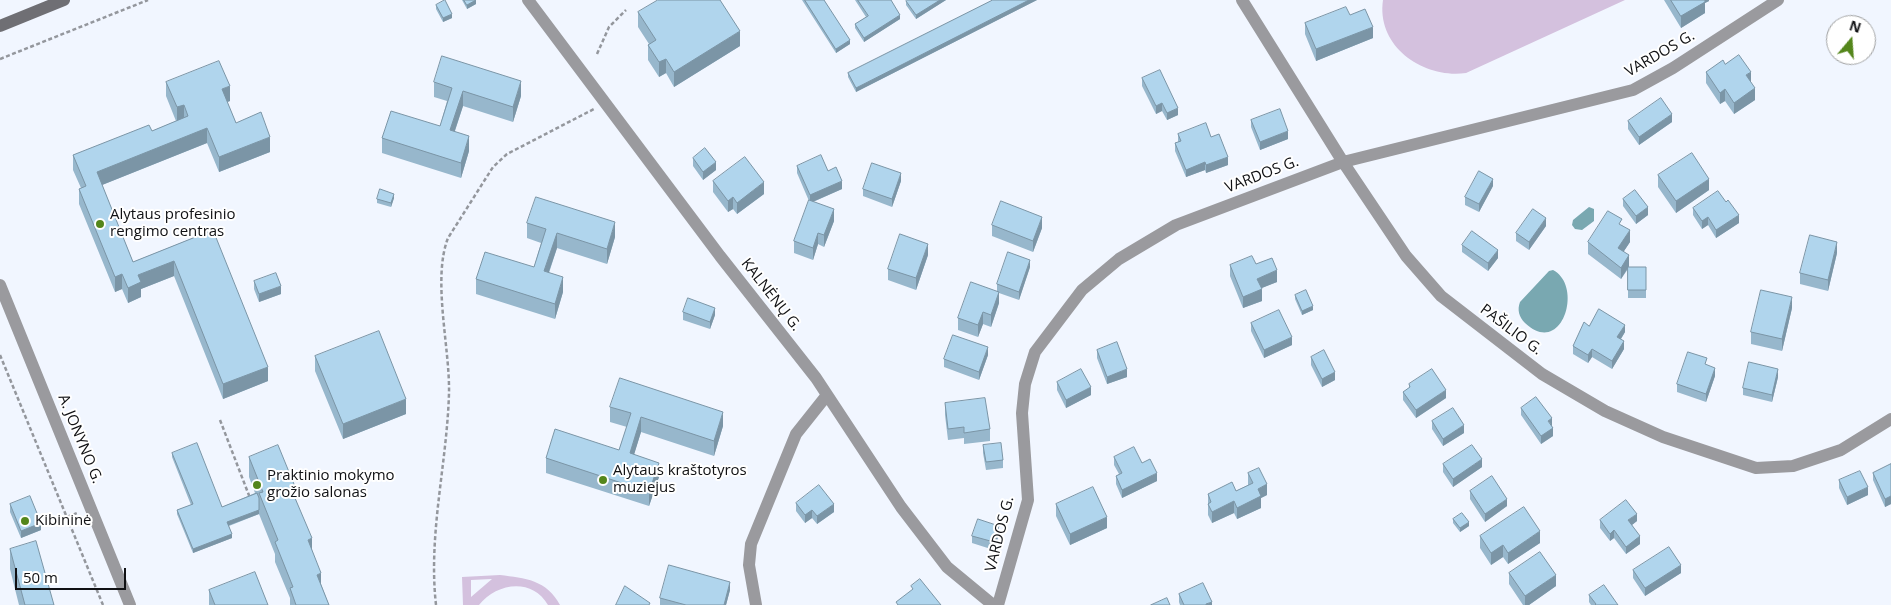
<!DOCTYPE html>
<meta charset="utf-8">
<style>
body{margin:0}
#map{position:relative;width:1891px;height:605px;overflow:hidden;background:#f1f6ff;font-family:"Open Sans",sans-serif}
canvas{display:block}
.north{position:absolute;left:1826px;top:15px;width:50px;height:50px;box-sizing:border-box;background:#fff;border:1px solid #9fa0a1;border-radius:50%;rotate:18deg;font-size:14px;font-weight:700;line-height:20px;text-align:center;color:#101114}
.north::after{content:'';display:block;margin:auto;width:18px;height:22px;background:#54861b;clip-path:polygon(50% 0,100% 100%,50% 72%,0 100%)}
.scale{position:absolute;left:15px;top:568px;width:111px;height:22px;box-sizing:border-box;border:2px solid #101114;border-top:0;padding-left:6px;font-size:15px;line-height:18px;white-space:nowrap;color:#101114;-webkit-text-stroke:4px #fff;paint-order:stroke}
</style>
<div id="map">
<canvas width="1891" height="605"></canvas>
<div class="north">N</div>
<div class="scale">50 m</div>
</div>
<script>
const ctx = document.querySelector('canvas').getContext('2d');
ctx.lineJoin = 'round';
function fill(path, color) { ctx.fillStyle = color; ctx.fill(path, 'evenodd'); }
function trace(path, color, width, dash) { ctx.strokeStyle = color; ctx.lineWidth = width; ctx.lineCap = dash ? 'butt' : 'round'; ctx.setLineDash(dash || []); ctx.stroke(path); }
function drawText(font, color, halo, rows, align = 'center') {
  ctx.font = font + ' "Open Sans",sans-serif'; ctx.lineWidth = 4; ctx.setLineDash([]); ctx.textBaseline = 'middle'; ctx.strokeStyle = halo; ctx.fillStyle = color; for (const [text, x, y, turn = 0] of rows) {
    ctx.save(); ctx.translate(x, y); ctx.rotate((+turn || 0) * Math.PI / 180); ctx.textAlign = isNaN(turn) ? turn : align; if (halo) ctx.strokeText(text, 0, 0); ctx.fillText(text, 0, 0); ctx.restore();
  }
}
fill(new Path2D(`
 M1383 0H1625L1466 73C1424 79 1376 47 1383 0Z
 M500 575C525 578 547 580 560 605H548C532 577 496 583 479 605H463L462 577ZM492 579 471 597V580Z`), '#d4c1de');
fill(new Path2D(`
 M1589 207 1594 209V221L1582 230 1575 229 1572 225 1573 220Z
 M1553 270C1584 286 1562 358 1525 323 1519 317 1517 310 1520 302L1549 271Z`), '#79a8b1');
trace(new Path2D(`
 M597 54 609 27 626 10
 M0 59 148 0
 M0 355 103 605
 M220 420 250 498
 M67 517 77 513
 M436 605C428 534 447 464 449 393 450 348 432 279 448 238L493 167 507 154 594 109`), '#94979d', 2.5, [4, 2.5]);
trace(new Path2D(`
 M528 0 720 256 816 378 901 507 947 567 993 605
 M1242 0 1343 162 1406 256 1441 296 1542 374 1605 411 1663 437 1756 468 1793 466 1841 450 1891 419
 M756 605 749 565 751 544 796 434 827 395
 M998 605 1028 500 1022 413 1025 384 1035 352 1082 290 1119 259 1176 225 1343 162 1633 90 1673 68 1778 0`), '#9a9a9e', 12);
trace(new Path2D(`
 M0 285 130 605`), '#9a9a9e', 12);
trace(new Path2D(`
 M0 26 64 0`), '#6f6f74', 12);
fill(new Path2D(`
 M462 0H476V4L467 9Z
 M802 0H824L850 44 836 53Z
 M855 0H891L900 19 864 42 855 28V24L866 17Z
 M907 0H946L916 19 906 5V1Z
 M993 0H1037L856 92 848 77V73Z
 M1664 0H1709V1L1705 3V13L1681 28Z
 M436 5 452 18 443 22 436 9Z
 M638 12 740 46 674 87 666 73 659 77 648 60V45L649 44 638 27Z
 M1350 15 1373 38 1316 61 1305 34V23Z
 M1725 64 1751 82 1755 100 1734 114 1725 101 1720 104 1706 83V72Z
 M1142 78 1178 115 1167 120 1162 111 1156 114 1142 86Z
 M166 82 230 101 227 102 236 123 270 152 219 172 207 143 102 185 133 262 213 230 268 381 223 399 174 276 141 289V297L128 303 122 289 115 292 79 204V189L81 188 73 170V155L152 131 176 121 166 96Z
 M434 82 521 96 513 122 463 106 455 131 469 151 461 178 382 153V138L440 126 447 101 434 97Z
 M1251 120 1288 139 1260 150 1251 127Z
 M1628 121 1672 122 1639 145 1628 129Z
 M1178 134 1211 137 1228 165 1206 173 1205 170 1186 177 1175 151V143L1178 142Z
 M693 158 716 170 703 180 693 166Z
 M797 166 828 171 842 189 813 202 834 221 824 247 818 244 813 260 794 253V241L809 201 797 173Z
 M1658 175 1709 190 1676 213 1658 187Z
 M713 181 764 194 737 214 733 209 728 212 713 192Z
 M901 181 892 207 863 196V189Z
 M1493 186 1479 212 1465 205V197Z
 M394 198 391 207 377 203V199Z
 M1623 199 1648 215 1636 224 1623 206Z
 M1693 208 1739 223 1716 238 1708 225 1702 229 1693 215Z
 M527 223 615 237 607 264 557 248 549 273 563 292 555 319 476 294V279L534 267 541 243 527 238Z
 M992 225 1042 228 1033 252 992 236Z
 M1622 225 1630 242 1624 251 1629 266V267H1646V298H1628V269L1621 279 1588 254V242Z
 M1546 226 1529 250 1516 241V233Z
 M1462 245 1498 258 1488 271 1462 252Z
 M1837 253 1828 291 1800 284V273Z
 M928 255 916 290 888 280V269Z
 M1256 264 1277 282 1261 288 1262 301 1243 308 1230 276V265Z
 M1030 267 1019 300 999 293V303L991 327 983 324 978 337 958 330V318L997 291V284Z
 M254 281 281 294 259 302 254 289Z
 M1295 295 1313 310 1302 315 1295 299Z
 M1792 308 1782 351 1751 344V332Z
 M683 312 715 315 710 329 683 320Z
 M1251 323 1292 345 1264 358 1251 331Z
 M1589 326 1625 332 1621 339 1624 349 1612 369 1592 357 1588 363 1573 354V346Z
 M1097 350 1127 377 1107 384 1097 358Z
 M988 355 979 380 944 367V359Z
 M315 356 406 414 343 439 315 371Z
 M1311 357 1335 380 1322 387 1311 365Z
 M1707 365 1715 376 1706 402 1677 392V384Z
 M1778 377 1772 402 1743 395V388Z
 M1057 382 1091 395 1066 408 1057 390Z
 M1409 384 1446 398 1416 418 1403 400V392L1409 388Z
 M945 403 990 429V441L964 444V438L948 440 945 415Z
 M610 407 723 426 714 456 641 432 634 454 659 477 649 506 546 473V458L619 450 627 427 610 422Z
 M1521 408 1552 425 1553 436 1541 444 1521 415Z
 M1432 421 1464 433 1443 446 1432 429Z
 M983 445 1003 460V468L986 470 983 453Z
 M172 453 222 507 255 493 249 477V457L296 500 312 550 321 584 329 605H290V598L275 562V554L259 514 229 526 232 538 193 553 177 514V510L191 505 172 457Z
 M1114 457 1142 463 1157 481 1122 498 1116 484V476L1119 474 1114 465Z
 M1443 464 1482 467 1453 487 1443 472Z
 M1891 464V504L1885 507 1873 480V473Z
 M1248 473 1267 495 1261 498V508L1237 519 1234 513 1212 523 1208 515V494L1236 491 1248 485Z
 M1839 480 1868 495 1847 505 1839 488Z
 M1470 491 1507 506 1485 522 1470 499Z
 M796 503 834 512 817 524 812 518 805 523 796 511Z
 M10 504 41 530 21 538 10 512Z
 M1056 504 1107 528 1070 545 1056 516Z
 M1453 519 1469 526 1460 532 1453 523Z
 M1600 520 1637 521 1632 525 1640 544 1626 554 1614 538 1610 541 1600 528Z
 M999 534 994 550 972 543V536Z
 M1480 536 1540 543 1508 564 1503 557 1491 565 1480 548Z
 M10 549 54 605H19L10 569Z
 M1633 570 1681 573 1645 596 1633 578Z
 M1509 573 1556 586 1529 605H1523L1509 584Z
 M209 590 268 605H209Z
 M730 590 726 605H660V598Z
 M1179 594 1212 605H1180L1179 602Z
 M1589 595 1618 605H1591L1589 602Z`), '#97b7cc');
fill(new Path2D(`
 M476 0V4L467 9V5Z
 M940 0H946L916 19V15Z
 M1029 0H1037L856 92V88Z
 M1701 0H1709V1L1705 3V13L1681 28V16Z
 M452 14V18L443 22V18Z
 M900 15V19L864 42V38Z
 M1373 27V38L1316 61V49Z
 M740 31V46L674 87V72Z
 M850 40V44L836 53V49Z
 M666 59V73L659 77V62Z
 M1751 72V84L1746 75Z
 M521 81V96L513 122V107Z
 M230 86V101L222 104V89Z
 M1755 88V100L1734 114V103Z
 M1725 89V101L1720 104V93Z
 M463 91V106L450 145V130Z
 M1162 103V111L1156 114V106Z
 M184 105V120L177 122V107Z
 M1178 108V115L1167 120V113Z
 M1672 114V122L1639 145V137Z
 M207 128V143L97 187V172Z
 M1288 131V139L1260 150V142Z
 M469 136V151L461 178V163Z
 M270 137V152L219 172V157Z
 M1228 157V165L1206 173V165Z
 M716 162V170L703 180V172Z
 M1205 162V170L1186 177V170Z
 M901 173V181L892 207V199Z
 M1493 179V186L1479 212V204Z
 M1709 179V190L1676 213V201Z
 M842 181V189L810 203V195Z
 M764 182V194L737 214V203Z
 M394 194V198L391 207V203Z
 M733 197V209L728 212V201Z
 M1648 207V215L1636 224V216Z
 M834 209V221L824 247V235Z
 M1739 215V223L1716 238V230Z
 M1042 217V228L1033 252V241Z
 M1708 217V225L1702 229V221Z
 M1546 218V226L1529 250V242Z
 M615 222V237L607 264V249Z
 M1630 230V242L1618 260V248Z
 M557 233V248L544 286V271Z
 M818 233V244L813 260V248Z
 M1837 242V253L1828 291V280Z
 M928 244V255L916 290V278Z
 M1498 250V258L1488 271V263Z
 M1629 255V266L1621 279V268Z
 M1030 260V267L1019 300V292Z
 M174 261V276L141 289V297L128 303V288L138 275Z
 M1277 270V282L1257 290V279Z
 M122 274V289L115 292V277Z
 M563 277V292L555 319V304Z
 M281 286V294L259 302V294Z
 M1262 289V301L1243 308V297Z
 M999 292V303L991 327V315Z
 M1792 297V308L1782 351V339Z
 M1313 306V310L1302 315V311Z
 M715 308V315L710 329V322Z
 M983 312V324L978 337V325Z
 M1625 325V332L1617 345V337Z
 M1292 337V345L1264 358V350Z
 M1624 341V349L1612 369V361Z
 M988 347V355L979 380V372Z
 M1592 349V357L1588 363V355Z
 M268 367V381L223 399V384Z
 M1715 368V376L1706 402V394Z
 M1127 369V377L1107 384V377Z
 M1778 369V377L1772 402V395Z
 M1335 372V380L1322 387V379Z
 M1091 387V395L1066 408V400Z
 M1446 390V398L1416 418V410Z
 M406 399V414L343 439V424Z
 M723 412V426L714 456V441Z
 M641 417V432L630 468V453Z
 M1552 418V426L1548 421Z
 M1464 425V433L1443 446V439Z
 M1553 428V436L1541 444V436Z
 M1482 459V467L1453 487V479Z
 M659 463V477L649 506V492Z
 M1157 473V481L1122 498V490Z
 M1267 484V495L1261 498V508L1237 519V508L1258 489Z
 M1868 487V495L1847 505V497Z
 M296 489V510L292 491Z
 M1891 496V504L1885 507V499Z
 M1507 499V506L1485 522V514Z
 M1234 501V513L1212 523V512Z
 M834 504V512L817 524V516Z
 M259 510V514L227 526V522Z
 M812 510V518L805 523V515Z
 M1637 514V521L1628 528V520Z
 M1107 517V528L1070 545V534Z
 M1469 522V526L1460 532V528Z
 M41 523V530L21 538V531Z
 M999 526V534L994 550V542Z
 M1614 530V538L1610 541V534Z
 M1540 531V543L1508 564V553Z
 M232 534V538L193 553V549Z
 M1640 536V544L1626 554V547Z
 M312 538V559L308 540Z
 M1503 545V557L1491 565V553Z
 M1681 565V573L1645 596V588Z
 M321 573V594L317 575Z
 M1556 575V586L1529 605H1525V596Z
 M730 582V590L726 605H724Z
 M1212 602V605H1206V604Z`), '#7b95a6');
const building = new Path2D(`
 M445 0 452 14 443 18 436 5Z
 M464 0H476L467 5Z
 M658 0H720L740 31 674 72 666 59 659 62 648 45 656 40 638 12Z
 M805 0H824L850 40 836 49Z
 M858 0H891L900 15 864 38 855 24 868 16Z
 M907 0H940L916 15 906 1Z
 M993 0H1029L856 88 848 73Z
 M1671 0H1705V2L1681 16Z
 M1346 7 1350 15 1365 9 1373 27 1316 49 1305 23Z
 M1739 55 1751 72 1746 75 1755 88 1734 103 1725 89 1720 93 1706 72 1723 60 1725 64Z
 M442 56 521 81 513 107 463 91 450 130 469 136 461 163 382 138 391 111 440 126 452 88 434 82Z
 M219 61 230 86 222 89 236 123 261 112 270 137 219 157 207 128 97 172 133 262 213 230 268 367 223 384 174 261 138 275 141 282 128 288 122 274 115 277 79 189 86 186 73 155 149 125 152 131 188 116 184 105 177 107 166 82Z
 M1160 70 1178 108 1167 113 1162 103 1156 106 1142 78Z
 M1661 98 1672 114 1639 137 1628 121Z
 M1280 109 1288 131 1260 142 1251 120Z
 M1206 123 1211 137 1219 134 1228 157 1206 165 1205 162 1186 170 1175 143 1181 141 1178 134Z
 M705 148 716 162 703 172 693 158Z
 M1692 153 1709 179 1676 201 1658 175Z
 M821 155 828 171 836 167 842 181 810 195 797 166Z
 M745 157 764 182 737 203 733 197 728 201 713 181Z
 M872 163 901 173 892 199 863 189Z
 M1479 171 1493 179 1479 204 1465 197Z
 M380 189 394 194 391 203 377 199Z
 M1635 190 1648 207 1636 216 1623 199Z
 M1718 191 1726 202 1728 200 1739 215 1716 230 1708 217 1702 221 1693 208Z
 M536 197 615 222 607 249 557 233 544 271 563 277 555 304 476 279 485 252 534 267 546 229 527 223Z
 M809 200 834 209 824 235 818 233 813 248 794 241Z
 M1001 201 1042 217 1033 241 992 225Z
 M1533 209 1546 218 1529 242 1516 233Z
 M1608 211 1622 219 1619 224 1630 230 1618 248 1629 255 1621 268 1588 242Z
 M1472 231 1498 250 1488 263 1462 245Z
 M900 234 928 244 916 278 888 269Z
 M1810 235 1837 242 1828 280 1800 273Z
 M1008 252 1030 260 1019 292 997 284Z
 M1252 256 1256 264 1272 258 1277 270 1257 279 1262 289 1243 297 1230 265Z
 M1628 267H1646V290H1628Z
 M276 273 281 286 259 294 254 281Z
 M971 282 999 292 991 315 983 312 978 325 958 318Z
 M1306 290 1313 306 1302 311 1295 295Z
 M1761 290 1792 297 1782 339 1751 332Z
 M688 298 715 308 710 322 683 312Z
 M1599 309 1625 325 1617 337 1624 341 1612 361 1592 349 1588 355 1573 346 1584 322 1589 326Z
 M1279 310 1292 337 1264 350 1251 323Z
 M379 331 406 399 343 424 315 356Z
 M953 335 988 347 979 372 944 359Z
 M1117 342 1127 369 1107 377 1097 350Z
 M1324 350 1335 372 1322 379 1311 357Z
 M1688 352 1707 358 1705 364 1715 368 1706 394 1677 384Z
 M1749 362 1778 369 1772 395 1743 388Z
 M1081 369 1091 387 1066 400 1057 382Z
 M1432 369 1446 390 1416 410 1403 392 1410 387 1409 384Z
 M620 378 723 412 714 441 641 417 630 453 659 463 649 492 546 458 555 429 619 450 631 413 610 407Z
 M1536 397 1552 418 1548 421 1553 428 1541 436 1521 408Z
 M985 398 990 429 964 433V427L948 429 945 403Z
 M1453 408 1464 425 1443 439 1432 421Z
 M197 443 222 507 257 493 259 498V510L227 522 232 534 193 549 177 510 193 504 172 453Z
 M1001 443 1003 460 986 462 983 445Z
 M278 445 296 489 292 491 312 538 308 540 321 573 317 575 329 605H296L290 588 293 587 275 542 278 540 259 493 263 492 249 457Z
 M1472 445 1482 459 1453 479 1443 464Z
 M1134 447 1142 463 1150 459 1157 473 1122 490 1116 476 1122 473 1114 457Z
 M1891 464V496L1885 499 1873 473Z
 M1259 468 1267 484 1258 489 1261 496 1237 508 1234 501 1212 512 1208 504 1211 502 1208 494 1232 482 1236 491 1253 483 1248 473Z
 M1860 471 1868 487 1847 497 1839 480Z
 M1492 476 1507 499 1485 514 1470 491Z
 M819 485 834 504 817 516 812 510 805 515 796 503Z
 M1093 487 1107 517 1070 534 1056 504Z
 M30 496 41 523 21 531 10 504Z
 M1626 500 1637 514 1628 520 1640 536 1626 547 1614 530 1610 534 1600 520Z
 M1524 507 1540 531 1508 553 1503 545 1491 553 1480 536Z
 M1462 513 1469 522 1460 528 1453 519Z
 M978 519 999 526 994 542 972 536Z
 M36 541 54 605H25L10 549Z
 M1669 547 1681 565 1645 588 1633 570Z
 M1540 552 1556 575 1525 596 1509 573Z
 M669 565 730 582 724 605H686L660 598Z
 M255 572 268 605H215L209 590Z
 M920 579 941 605H898L896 602 913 589 911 586Z
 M1203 583 1212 602 1206 604V605H1184L1179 594Z
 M1604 585 1618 605H1595L1596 604 1589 595Z
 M625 586 650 603 649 605H616Z
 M1167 598 1170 605H1151Z`);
fill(building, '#b0d5ed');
trace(building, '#7b95a6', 1);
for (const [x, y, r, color] of [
 [100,224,5,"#54861b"],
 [603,480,5,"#54861b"],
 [257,485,5,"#54861b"],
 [25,521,5,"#54861b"]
]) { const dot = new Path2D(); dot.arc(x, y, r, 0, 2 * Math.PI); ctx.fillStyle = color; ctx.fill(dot); trace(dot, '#fff', 2); }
drawText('15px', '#101114', '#fff', [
 ["VARDOS G.",1660,54,-30],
 ["VARDOS G.",1262,175,-21],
 ["KALNĖNŲ G.",771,295,52],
 ["PAŠILIO G.",1511,330,37],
 ["A. JONYNO G.",80,439,68],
 ["VARDOS G.",1000,534,-76]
]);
drawText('15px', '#101114', '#fff', [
 ["Alytaus profesinio",110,215],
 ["rengimo centras",110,232],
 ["Alytaus kraštotyros",613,471],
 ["muziejus",613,488],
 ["Praktinio mokymo",267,476],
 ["grožio salonas",267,493],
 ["Kibininė",35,521]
], 'left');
</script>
